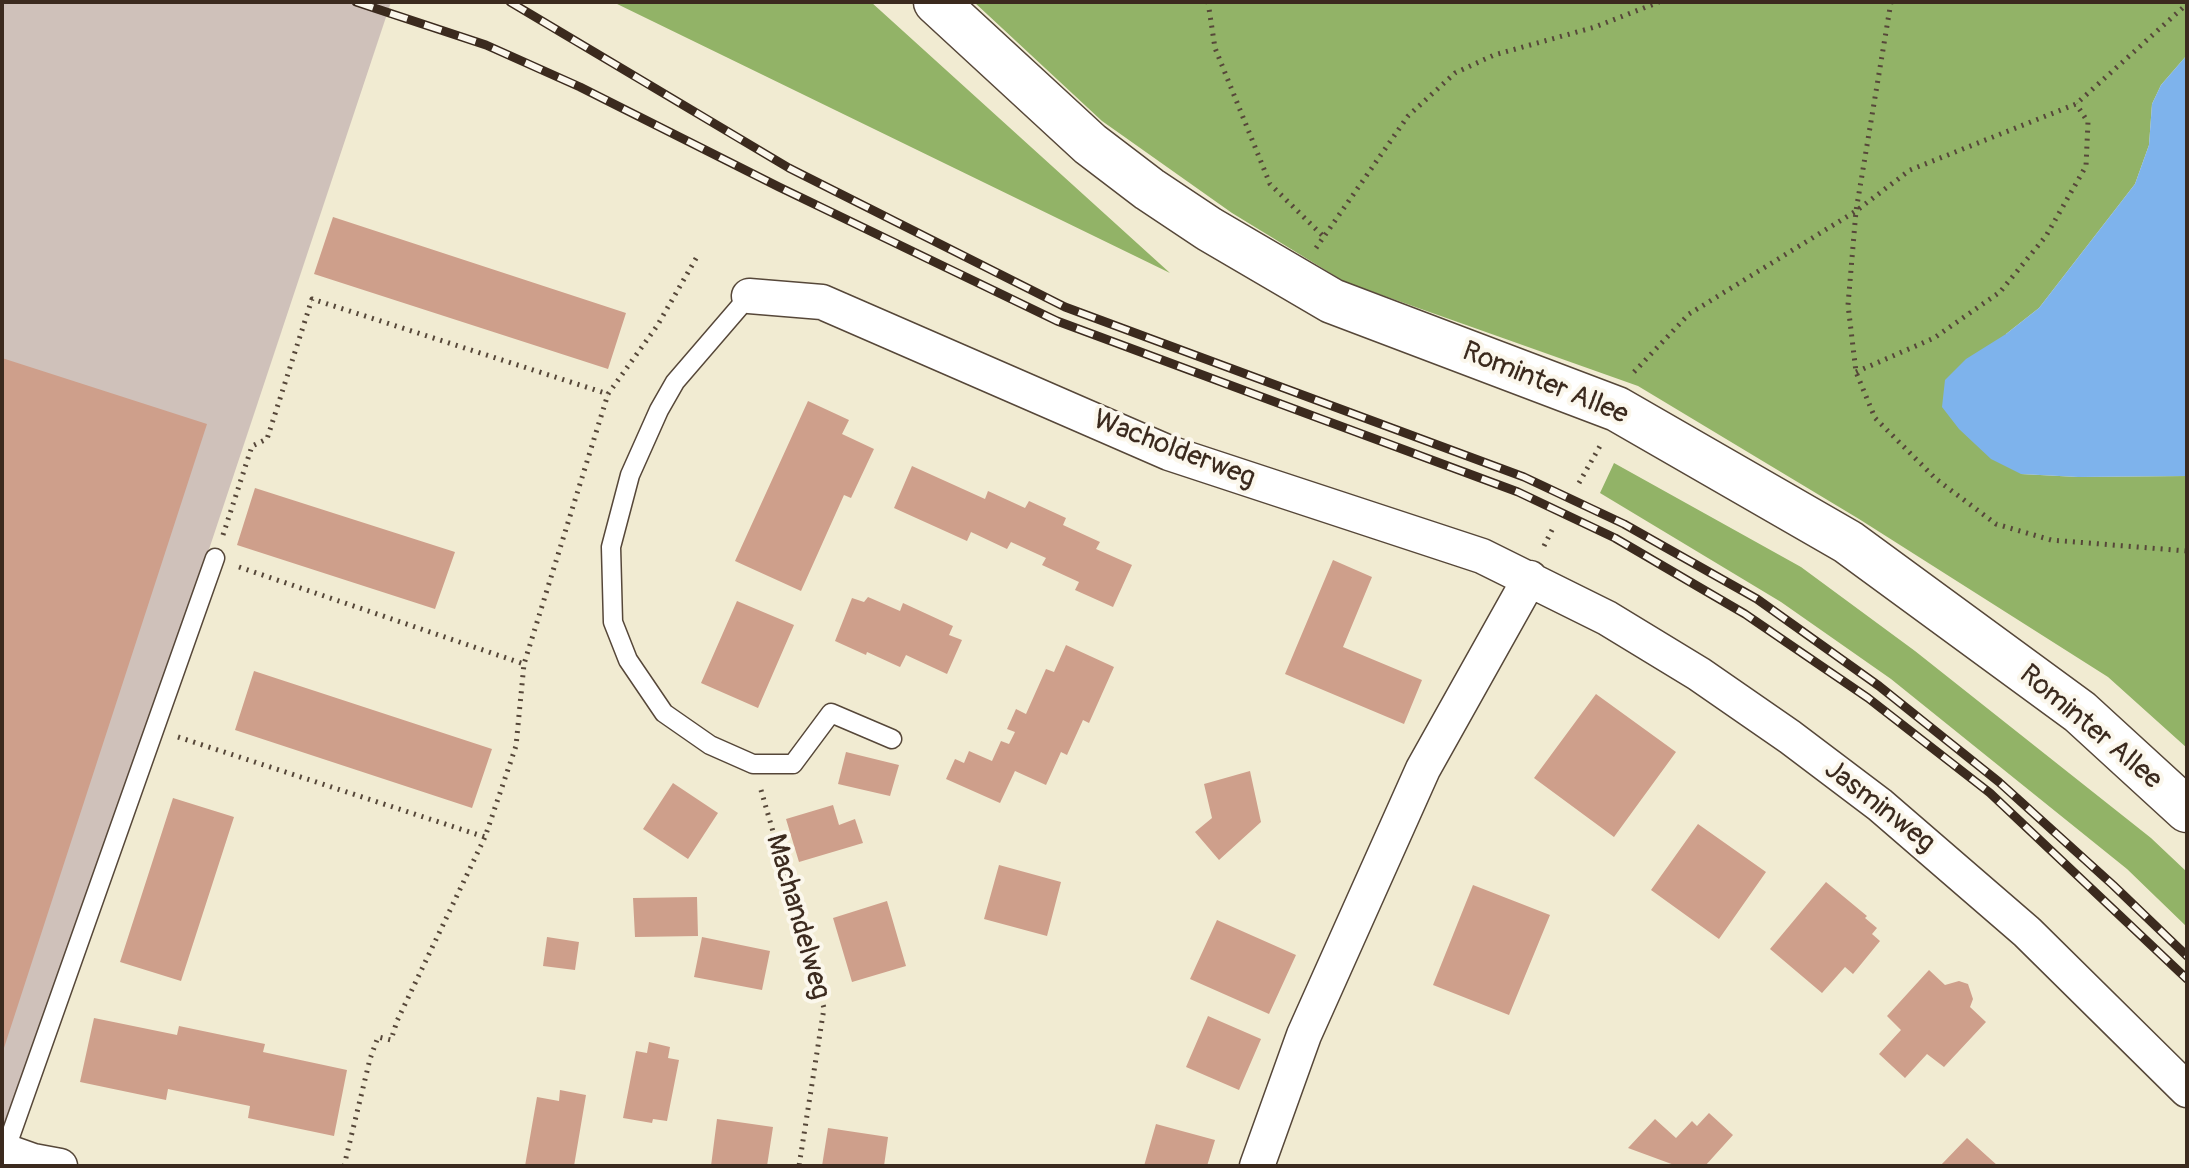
<!DOCTYPE html>
<style>
body{margin:0}
#map{position:relative;width:2189px;height:1168px;overflow:hidden;background:#f1ebd2;font-family:Pangolin,sans-serif}
canvas{display:block}
.frame{position:absolute;inset:0;border:4px solid #3b2a1e;pointer-events:none}
</style>
<div id="map">
<canvas width="2189" height="1168"></canvas>
<div class="frame"></div>
</div>
<script>
const ctx = document.querySelector('canvas').getContext('2d');
ctx.lineJoin = 'round';
function fill(path, color) { ctx.fillStyle = color; ctx.fill(path, 'evenodd'); }
function trace(path, color, width, dash) { ctx.strokeStyle = color; ctx.lineWidth = width; ctx.lineCap = dash ? 'butt' : 'round'; ctx.setLineDash(dash || []); ctx.stroke(path); }
function drawText(font, color, halo, rows, align = 'center') {
  ctx.font = font + ' Pangolin,sans-serif'; ctx.lineWidth = 8; ctx.setLineDash([]); ctx.textBaseline = 'middle'; ctx.strokeStyle = halo; ctx.fillStyle = color; for (const [text, x, y, turn = 0] of rows) {
    ctx.save(); ctx.translate(x, y); ctx.rotate((+turn || 0) * Math.PI / 180); ctx.textAlign = isNaN(turn) ? turn : align; if (halo) ctx.strokeText(text, 0, 0); ctx.fillText(text, 0, 0); ctx.restore();
  }
}
fill(new Path2D(`
 M2 2H391L4 1166H2Z`), '#cfc1ba');
fill(new Path2D(`
 M613 2H871L1170 273Z
 M974 2H2187V55L2161 85 2152 104 2149 145 2135 184 2039 308 2006 334 2021 474 2078 477 2187 476V748L2108 677 1859 519 1638 386 1345 282 1232 213 1102 121Z
 M1614 463 1801 567 1915 651 2151 838 2187 872V927L2127 869 1891 679 1781 602 1600 493Z`), '#92b367');
fill(new Path2D(`
 M2187 55V476L2078 477 2021 474 1991 459 1959 429 1942 407 1945 380 1966 359 2006 334 2039 308 2135 184 2149 145 2152 104 2161 85Z`), '#7eb3ec');
fill(new Path2D(`
 M333 217 626 313 608 369 314 274Z
 M2 358 207 424 3 1051H2Z
 M808 401 849 420 842 434 874 449 851 498 844 495 801 591 735 561Z
 M912 466 985 499 988 491 1025 508 1029 501 1066 518 1063 525 1100 542 1096 549 1132 565 1113 607 1075 590 1079 582 1042 565 1046 558 1011 542 1007 549 971 532 967 541 894 508Z
 M255 488 455 552 435 609 237 545Z
 M1333 560 1372 577 1343 647 1422 680 1404 724 1285 674Z
 M868 597 900 611 903 603 953 626 949 635 962 640 947 674 906 655 900 667 867 652 866 655 835 641 852 598 864 602Z
 M737 601 794 625 758 708 701 683Z
 M1066 645 1114 667 1089 723 1083 720 1067 755 1061 752 1046 785 1015 771 1000 803 946 779 955 759 964 763 969 751 992 761 1001 741 1009 744 1015 732 1007 729 1016 709 1026 714 1046 669 1054 672Z
 M254 671 492 749 472 808 235 730Z
 M1596 694 1676 752 1614 837 1534 778Z
 M846 752 899 765 890 796 838 784Z
 M1250 771 1261 822 1219 860 1195 832 1212 818 1204 784Z
 M673 783 718 813 688 859 643 829Z
 M173 798 234 817 181 981 120 962Z
 M833 805 839 825 855 819 863 843 799 862 786 819Z
 M1698 824 1766 872 1719 939 1651 890Z
 M999 865 1061 882 1047 936 984 919Z
 M1826 882 1867 916 1865 918 1877 928 1872 934 1880 941 1853 974 1845 967 1822 993 1770 949Z
 M1473 885 1550 915 1509 1015 1433 985Z
 M697 897 698 936 635 937 633 898Z
 M887 901 906 966 852 982 833 918Z
 M1217 920 1296 955 1269 1014 1190 979Z
 M547 937 579 942 575 970 543 966Z
 M702 937 770 951 762 990 694 977Z
 M1929 970 1945 985 1959 981 1968 984 1973 999 1970 1007 1986 1022 1944 1067 1927 1054 1905 1078 1879 1054 1901 1030 1887 1016Z
 M1208 1016 1261 1039 1239 1090 1186 1067Z
 M94 1018 177 1035 179 1026 265 1044 263 1052 347 1070 334 1136 248 1118 250 1106 168 1089 166 1100 80 1082Z
 M649 1042 670 1047 668 1058 679 1060 667 1121 653 1119 652 1123 623 1118 636 1051 647 1053Z
 M560 1090 586 1095 574 1166H525L537 1097 559 1101Z
 M1709 1113 1733 1135 1705 1166H1677L1628 1148 1655 1119 1676 1138 1692 1121 1697 1126Z
 M717 1119 773 1127 767 1166H711Z
 M1156 1124 1215 1140 1207 1166H1144Z
 M828 1128 888 1137 884 1166H822Z
 M1967 1138 1998 1166H1940Z`), '#ce9f8b');
const lane = new Path2D(`
 M749 296 675 382 659 410 630 475 611 547 613 622 628 660 664 713 710 745 753 764H793L831 713 892 739
 M5 1151 215 558`);
const street = new Path2D(`
 M749 296 822 302 1169 453 1482 556 1607 618 1699 674 1790 737 1880 805 2027 932 2187 1090
 M2 1150 33 1161 60 1166
 M1257 1166 1304 1035 1423 769 1530 578`);
const secondary = new Path2D(`
 M936 2 1090 144 1149 189 1209 229 1332 301 1617 409 1848 542 2080 712 2187 810`);
trace(lane, '#564739', 21);
trace(street, '#564739', 37);
trace(secondary, '#564739', 47);
trace(new Path2D(`
 M1208 2 1215 48 1270 184 1324 237
 M1891 2 1856 211 1848 305 1856 372 1875 418 1936 479 1996 524 2051 540 2187 551
 M1316 248 1408 116 1455 73 1494 55 1595 27 1659 2
 M1634 372 1689 314 1856 211 1910 170 2076 104 2187 4
 M1856 372 1934 338 2000 292 2046 236 2086 166 2088 122 2076 104
 M1579 483 1600 446
 M223 535 252 446 267 439 312 299 608 394
 M1544 546 1554 526
 M239 567 524 664
 M178 737 485 837
 M761 790 824 1008 799 1166
 M344 1166 370 1059 378 1037 391 1040 397 1021 485 837 516 746 524 664 608 394 657 326 698 255`), '#564739', 5, [2, 6]);
trace(lane, '#fff', 18);
trace(street, '#fff', 34);
trace(secondary, '#fff', 44);
const rail = new Path2D(`
 M356 2 486 45 580 87 779 187 1057 321 1518 492 1615 538 1745 614 1868 698 1990 793 2187 979
 M510 2 789 168 1065 307 1524 477 1624 524 1757 599 1879 686 1999 782 2113 885 2187 956`);
trace(rail, '#3b2a1e', 9);
trace(rail, '#fbf7ec', 6, [18]);
drawText('28px', '#3b2a1e', '#fbf7ec', [
 ["Rominter Allee",1545,384,22],
 ["Wacholderweg",1174,450,21],
 ["Rominter Allee",2090,728,40],
 ["Jasminweg",1879,807,38],
 ["Machandelweg",797,917,74]
]);
</script>
